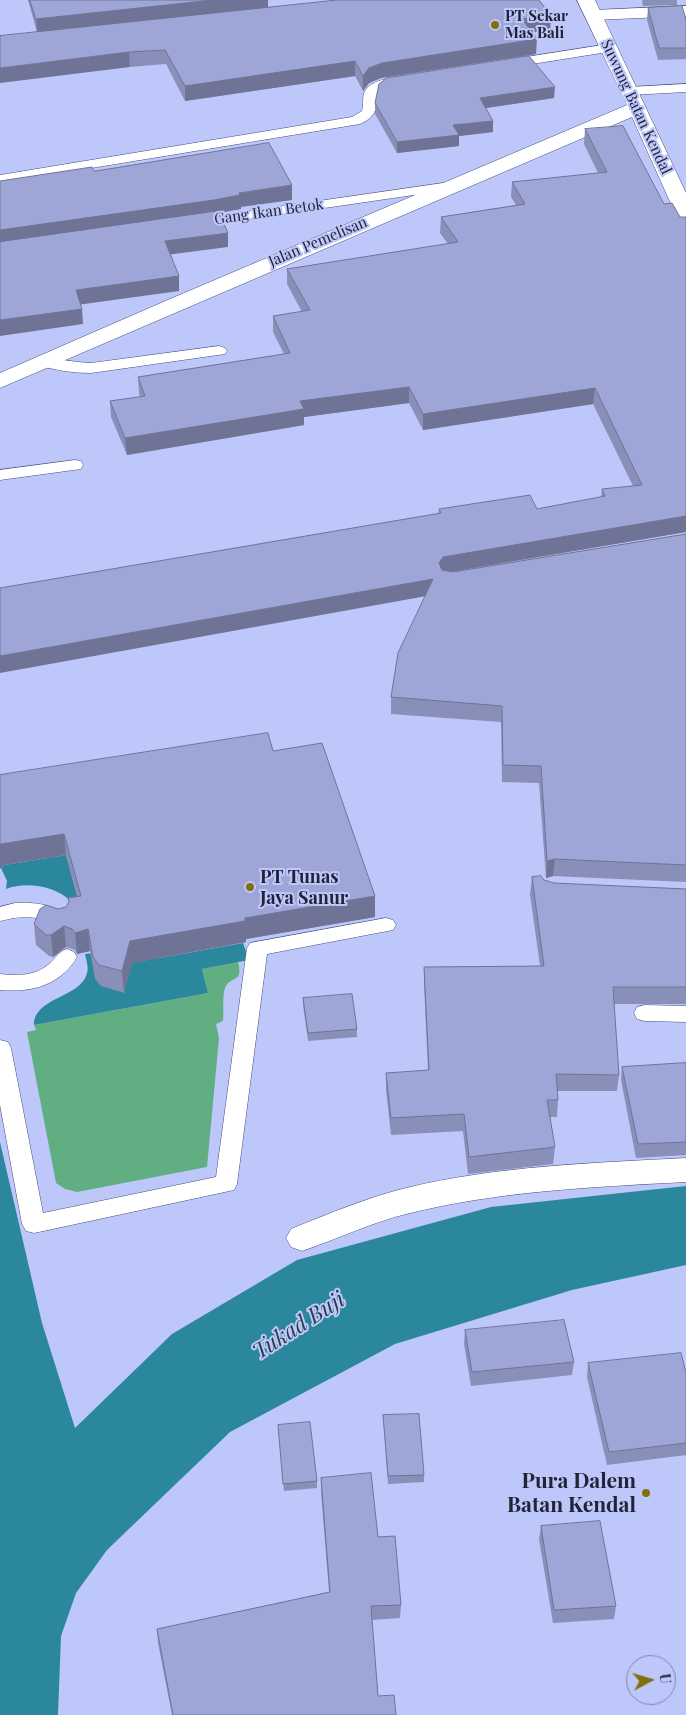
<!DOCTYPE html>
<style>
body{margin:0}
#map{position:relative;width:686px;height:1715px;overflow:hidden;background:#bec7fa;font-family:"Playfair Display",serif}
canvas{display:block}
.north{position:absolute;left:626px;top:1655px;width:50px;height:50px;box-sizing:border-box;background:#bec7fa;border:1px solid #7f86ac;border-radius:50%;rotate:84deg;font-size:14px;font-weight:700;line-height:20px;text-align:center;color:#212437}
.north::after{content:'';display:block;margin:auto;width:18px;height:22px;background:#826f0e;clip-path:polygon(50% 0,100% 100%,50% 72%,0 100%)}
</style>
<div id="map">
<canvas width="686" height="1715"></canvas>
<div class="north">U</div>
</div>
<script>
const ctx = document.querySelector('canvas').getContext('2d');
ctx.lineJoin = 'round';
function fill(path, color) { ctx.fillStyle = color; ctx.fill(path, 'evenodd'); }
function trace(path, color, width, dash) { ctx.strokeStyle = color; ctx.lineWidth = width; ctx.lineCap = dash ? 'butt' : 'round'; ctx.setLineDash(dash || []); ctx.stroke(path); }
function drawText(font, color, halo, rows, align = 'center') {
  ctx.font = font + ' "Playfair Display",serif'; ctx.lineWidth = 4; ctx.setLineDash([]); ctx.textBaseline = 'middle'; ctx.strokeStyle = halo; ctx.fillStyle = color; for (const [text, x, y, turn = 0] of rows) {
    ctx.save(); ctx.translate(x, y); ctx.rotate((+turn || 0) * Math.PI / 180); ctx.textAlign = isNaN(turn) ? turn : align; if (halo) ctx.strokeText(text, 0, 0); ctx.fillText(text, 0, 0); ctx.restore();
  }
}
fill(new Path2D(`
 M238 962C244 984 230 975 225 988 222 997 224 1011 223 1021L216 1024 219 1038 207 1167 77 1192 65 1189 56 1183 27 1032 36 1030 34 1025 208 993 202 969Z`), '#60ae81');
fill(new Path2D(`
 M66 855 83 917C79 912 75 906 71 901 55 886 26 881 6 889L7 881 1 868 4 865Z
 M243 943 249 960 202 969 208 993 34 1025C34 997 81 998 87 973 89 967 86 959 85 954L122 950 159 958Z
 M0 1142 42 1323 75 1428 172 1334 297 1260 491 1207 686 1186V1265L572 1290 395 1344 230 1432 107 1550 76 1593 61 1636 58 1715H0Z`), '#2b879c');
const service = new Path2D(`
 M609 44 615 48 614 51 507 68 500 64 507 60Z
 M405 76 410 77 412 80 410 83 391 86 377 94C378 109 374 118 360 124L0 183V175L352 117 362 111C364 105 362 96 365 91 372 79 393 78 405 76Z
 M686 84V92L630 95 623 91 630 87Z
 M450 182 455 183 457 186 455 189 194 227 189 226 187 223 189 220 194 219Z
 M219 346 225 348 227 351 225 354 91 373C73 373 55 370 37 365L35 362 37 359C49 356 76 363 91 363Z
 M75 460 81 461 83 465 81 469 0 480V470Z
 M15 903C34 902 60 904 70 922L67 927 60 929C53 927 48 923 42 920 29 914 13 918 0 921V907Z
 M386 918 393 920 396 925 393 930 267 954 237 1184 234 1190 34 1233 26 1231 22 1224 0 1105V1040L8 1042 11 1048 43 1213 216 1177 247 948 250 943Z
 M67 949 74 952 77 957C61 985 31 993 0 990V974C18 976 35 976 49 964 56 958 58 952 67 949Z
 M645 1005 686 1006V1022L645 1021 637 1019 634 1013 637 1007Z`);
const minor = new Path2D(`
 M686 6V16L594 20 588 19 585 15 588 11 594 10Z
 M686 1158V1182C592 1187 498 1191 406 1214 370 1223 337 1239 302 1251L291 1247 286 1238 291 1229C328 1214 366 1198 406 1188 497 1166 592 1163 686 1158Z`);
const tertiary = new Path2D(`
 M577 0H595L686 193V221L679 219 676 215 632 117 0 388V373L170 299 627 105Z`);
trace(service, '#464c77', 1);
trace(minor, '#464c77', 1);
trace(tertiary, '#464c77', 1);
fill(service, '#fff');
fill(minor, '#fff');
fill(tertiary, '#fff');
fill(new Path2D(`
 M28 0H268V7L551 16 550 30 532 32 536 54 381 78 369 83 363 91 355 76 185 101 166 64 130 67 37 32Z
 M642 0H677V5L643 6Z
 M648 8 686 19V59L658 60 647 20Z
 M554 98 486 108 493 121V132L459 136V146L397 153 375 114V103Z
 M585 129 664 204 680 217H686V532L451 572H453L686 534V882L553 876 546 878 539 783 502 782 501 722 391 714V697L425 597 439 509H537L601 497 602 489 633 486 593 404 423 430 409 403 304 417V425L127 455 111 417 110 401 140 397 139 393 138 377 284 354 273 332V316L302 312 287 284V269L448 244 440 233 441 217 516 205 511 197 512 182 598 173 584 144Z
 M273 751 375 917 246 939V942L132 963 124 993 101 986 95 979 90 951 77 954 75 950 66 947 53 957 49 956 36 945 34 924 58 909 66 907 69 903 68 898 77 896 66 855 4 865 0 775Z
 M532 877 554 883 686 889V1004H614L619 1075 617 1091H557L558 1100 557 1117H550L555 1147 553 1164 468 1174 463 1131 391 1135 386 1090V1073L428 1071 424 984V967L540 966 530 894Z
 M303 998 357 1029V1037L308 1041 303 1005Z
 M686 1063V1155L636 1158 621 1080 622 1067Z
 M465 1330 574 1362 572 1375 471 1386 464 1344Z
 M588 1363 686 1373V1455L607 1465 587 1377Z
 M383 1415 424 1475V1482L388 1484Z
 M278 1425 317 1481V1488L284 1491Z
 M321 1478 378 1537 401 1605 400 1618 372 1620 378 1696 396 1715H172L158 1643 157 1629 329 1592 321 1492Z
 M541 1526 616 1606 614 1619 553 1623 539 1539Z`), '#888fb9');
fill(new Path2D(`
 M213 0H268V8L37 32 36 19Z
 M551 16 550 30 522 34V19Z
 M537 39 536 54 381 78 369 83 363 91V76L369 68 382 63Z
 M129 52 130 67 0 83V68Z
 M355 61V76L185 101V86Z
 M555 87 554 98 479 109 480 98Z
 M493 121V132L459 136V146L397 153V142L453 125Z
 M292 185V200L241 207V209L214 214 0 245V230Z
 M228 233V247L166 255 165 241Z
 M179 276V291L77 305 76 290Z
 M82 309 83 324 0 336V320Z
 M409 387V403L304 417V425L127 455 125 438 300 401Z
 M595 388 593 404 423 430V414Z
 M686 516V532L443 573 439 563 443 557Z
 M433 579 432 595 0 673V656Z
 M64 834 66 855 4 865 0 869V845L1 844Z
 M555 859 553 876 546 878 547 861Z
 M375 896V917L246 939V942L132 963 124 993 122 971 130 941 245 918Z
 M64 926 66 947 53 957 51 935Z
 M88 929 90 951 77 954 75 933Z`), '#6f7496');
const building = new Path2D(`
 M30 0H213L36 19Z
 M337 0H539L551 16 522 19 537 39 382 63 369 68 363 76 355 61 185 86 165 50 129 52 0 68V36Z
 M682 6 686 19V48H659L648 8Z
 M529 56 555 87 480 98 493 121 453 125 459 135 397 142 375 103 379 84 387 78Z
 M623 126 664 204 672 203 680 217H686V516L443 557 439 563 442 570 453 572 686 534V865L555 859 547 861 541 766 503 765 502 706 391 697 398 653 433 579 0 656V588L441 513 439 509 530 495 537 509 605 496 602 489 642 485 595 388 423 414 409 387 300 401 304 409 125 438 110 401 145 396 138 377 290 353 273 316 310 310 287 269 458 242 441 217 525 204 512 182 607 172 585 129Z
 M269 143 292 185 239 193 240 195 214 200 0 230V181L92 167 94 171Z
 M218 211 228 233 165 241 179 276 76 290 82 309 0 320V242Z
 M268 733 273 751 322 743 375 896 245 918V921L130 941 122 971 99 965 93 957 88 929 75 933 72 929 64 926 51 935H46L34 924 40 909 46 905 58 909 66 907 69 902 68 898 81 896 64 834 1 844 0 845V775Z
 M541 876 544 880 554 883 686 889V987H613L619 1075 556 1074 558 1100H547L555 1147 469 1157 464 1114 391 1118 386 1073 429 1070 424 967 544 966 532 877Z
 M352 994 357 1029 308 1033 303 998Z
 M686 1063V1142L638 1144 622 1067Z
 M564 1320 574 1362 472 1372 465 1330Z
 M681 1353 686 1373V1443L609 1452 588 1363Z
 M419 1414 424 1475 388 1476 383 1415Z
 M310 1422 317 1481 283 1484 278 1425Z
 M371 1473 378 1537 395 1536 401 1605 371 1606 378 1696 394 1695 396 1715H173L157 1629 330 1592 321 1478Z
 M600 1521 616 1606 554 1610 541 1526Z`);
fill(building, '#9ea6d7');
trace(building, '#6f7496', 1);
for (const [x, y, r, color] of [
 [495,25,5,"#826f0e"],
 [250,887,5,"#826f0e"],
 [646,1493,5,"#826f0e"]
]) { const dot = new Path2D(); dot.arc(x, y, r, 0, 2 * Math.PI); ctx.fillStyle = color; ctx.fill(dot); trace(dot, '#bec7fa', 2); }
drawText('bold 15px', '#212437', '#bec7fa', [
 ["PT Sekar",505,16],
 ["Mas Bali",505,33]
], 'left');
drawText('15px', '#212437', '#bec7fa', [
 ["Suwung Batan Kendal",636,107,65],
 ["Gang Ikan Betok",269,212,-8],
 ["Jalan Pemelisan",318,242,-23]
]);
drawText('bold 18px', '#212437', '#bec7fa', [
 ["PT Tunas",260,877],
 ["Jaya Sanur",260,898]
], 'left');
drawText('bold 21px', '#212437', '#bec7fa', [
 ["Pura Dalem",636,1481],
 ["Batan Kendal",636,1505]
], 'right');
drawText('italic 22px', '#254148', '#bec7fa', [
 ["Tukad Buji",299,1326,-33]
]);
</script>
